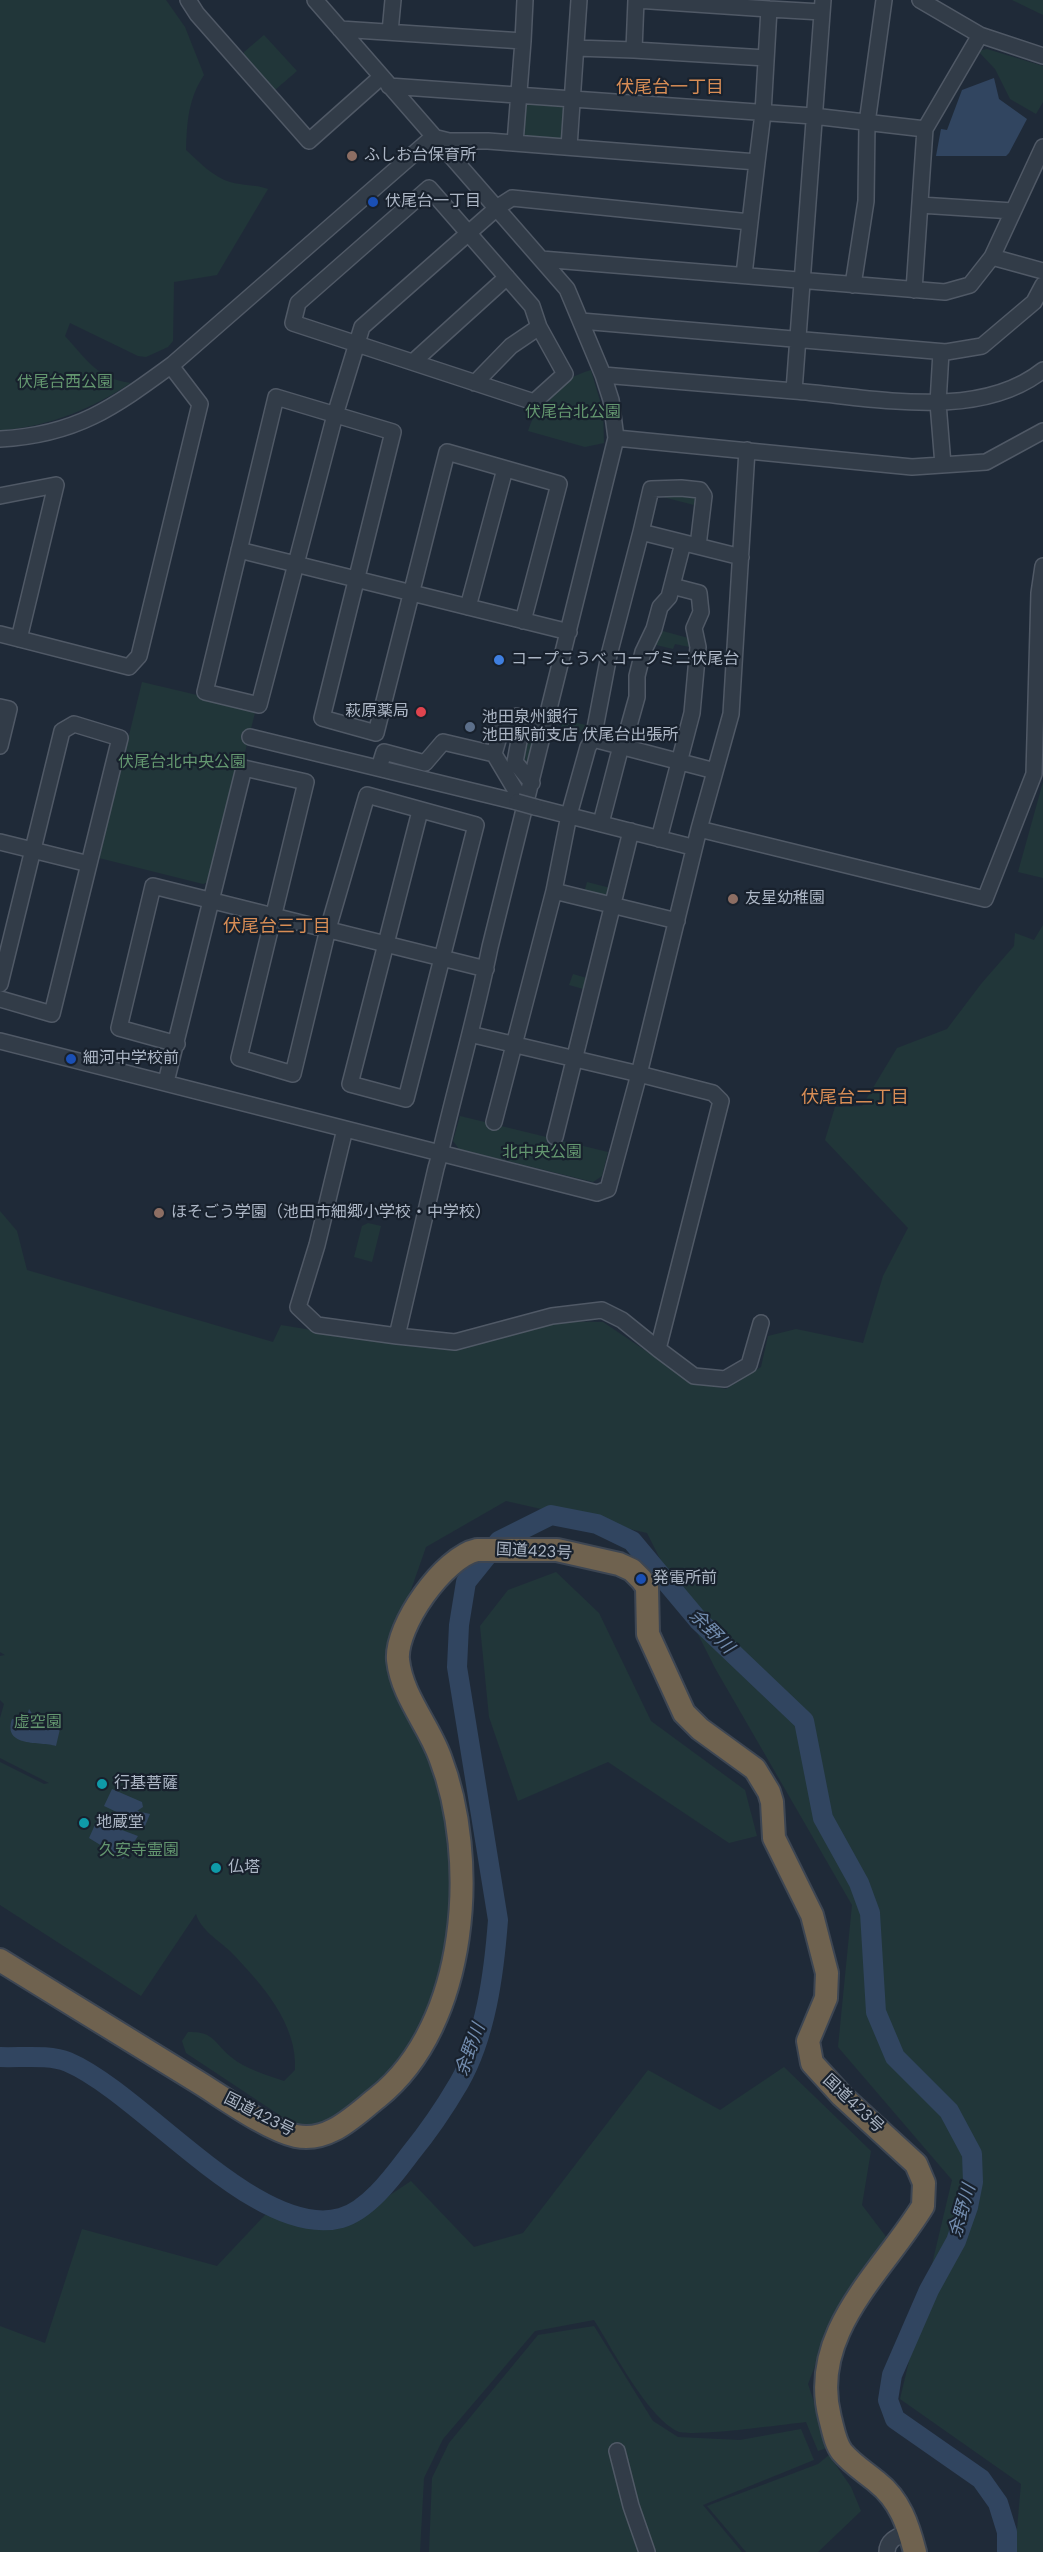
<!DOCTYPE html>
<meta charset="utf-8">
<style>
body{margin:0}
canvas{display:block;background:#1f2a38}
</style>
<canvas width="1043" height="2552"></canvas>
<script>
const ctx = document.querySelector('canvas').getContext('2d');
ctx.lineJoin = 'round';
function fill(path, color) { ctx.fillStyle = color; ctx.fill(path, 'evenodd'); }
function trace(path, color, width, dash) { ctx.strokeStyle = color; ctx.lineWidth = width; ctx.lineCap = dash ? 'butt' : 'round'; ctx.setLineDash(dash || []); ctx.stroke(path); }
function drawText(font, color, halo, rows, align = 'center') {
  ctx.font = font + ' "DM Sans","Noto Sans JP",sans-serif'; ctx.lineWidth = 4.5; ctx.setLineDash([]); ctx.textBaseline = 'middle'; ctx.strokeStyle = halo; ctx.fillStyle = color; for (const [text, x, y, turn = 0] of rows) {
    ctx.save(); ctx.translate(x, y); ctx.rotate((+turn || 0) * Math.PI / 180); ctx.textAlign = isNaN(turn) ? turn : align; if (halo) ctx.strokeText(text, 0, 0); ctx.fillText(text, 0, 0); ctx.restore();
  }
}
fill(new Path2D(`
 M0 0H166L185 27 204 75C188 99 187 122 186 150 199 162 213 177 230 182 243 186 254 184 268 189L217 275 174 282 173 341 168 347 146 357 138 356 70 323 65 336C86 359 98 379 131 383 93 408 50 426 5 430H0Z
 M1012 0H1043V15Z
 M264 35 297 71 276 89H271L244 56V52Z
 M987 49 1043 66V102L1036 114 1010 99 995 69 978 51Z
 M528 103 562 104 567 108 564 138 560 141 525 139 522 134 524 107Z
 M591 370 603 411 604 443 585 447 528 431C540 397 556 381 591 370Z
 M696 494 698 506 655 495Z
 M659 630 692 639 694 648 675 644 673 649 652 644Z
 M142 682 256 709 212 881 203 884 99 858Z
 M563 719 589 726 587 734 561 727Z
 M530 734 535 736 530 760 525 761 526 737Z
 M1043 782V878L1018 872Z
 M587 882 614 889 611 898 584 893Z
 M1043 925V2552H1015L1021 2484 900 2399 952 2180 838 2047 852 1905 715 1668 647 1533 506 1501 426 1547 392 1644 437 1772 454 1870 444 1960 417 2040 361 2101 321 2128 302 2130 186 2053 182 2041 188 2032C214 2031 214 2043 231 2057 245 2069 267 2075 284 2081L295 2070C298 2024 261 1983 230 1951 218 1940 201 1930 196 1914L141 1996 0 1905V1762L44 1784 49 1783 0 1758V1718L4 1704 0 1700V1656L5 1655 0 1652V1211L17 1231 27 1270 273 1342 281 1325 372 1340 460 1349 557 1321 603 1322 692 1382 726 1389 761 1367 768 1336 796 1329 863 1343 883 1276 908 1228 825 1140 835 1107 862 1106 897 1048 947 1029 981 984 1014 946 1015 933 1034 940Z
 M573 974 590 979 587 990 569 985Z
 M460 1116 608 1152 602 1176 593 1182 459 1149 453 1141Z
 M368 1223 381 1226 372 1262 354 1257 362 1226Z
 M556 1572 599 1613 651 1721 745 1790 757 1836 729 1843 608 1762 518 1801 489 1717 480 1626 508 1590Z
 M784 2067 871 2151 862 2205 887 2238 836 2311 808 2384 829 2447 818 2451 806 2422C786 2424 689 2438 677 2431 647 2416 613 2350 594 2320L535 2331 443 2439 424 2478 420 2552H0V2326L45 2343 82 2229 217 2266 265 2215 345 2225 411 2181 474 2247 523 2233 648 2070 720 2110Z
 M594 2326 653 2421 678 2437 740 2440 801 2429 814 2460 703 2505 742 2552H429L432 2478 449 2443 538 2335Z
 M829 2455 851 2487 861 2511 818 2552H746L707 2506 818 2464Z`), '#213639');
fill(new Path2D(`
 M994 78 999 99 1027 119 1009 153 1006 156H936L941 129 947 130 962 90Z
 M29 1709 39 1724 47 1726 59 1721 60 1729 56 1746C41 1741 2 1748 12 1719L26 1720Z
 M112 1789 142 1802 143 1807 137 1811 150 1814 145 1826 127 1818 122 1830 138 1836 123 1859 89 1838 98 1818 119 1826 123 1815 104 1806Z`), '#314560');
trace(new Path2D(`
 M0 2057C20 2058 49 2054 68 2062 143 2094 258 2241 341 2218 369 2210 394 2175 410 2154 428 2132 445 2107 459 2083 486 2036 494 1973 498 1920L457 1667 459 1625 466 1582 499 1541 551 1515 597 1524 632 1541 699 1621 804 1721 823 1818 859 1883 870 1913 876 2012 895 2057 949 2111 972 2154 973 2182 968 2207 956 2241 929 2290 892 2375 888 2400 895 2419 981 2479 998 2503 1007 2532V2552`), '#314560', 20);
const minor = new Path2D(`
 M188 0 197 14 309 141 381 77
 M636 0 769 9
 M920 0 980 35 1043 56
 M340 29 523 41 515 143
 M390 32 393 0
 M523 41 525 0
 M576 48 634 50 636 0
 M634 50 766 58
 M389 86 813 116 925 129 980 35
 M433 137 449 141H488L757 162 750 222 512 198 498 207 362 327 335 415 259 705 205 692 276 397 393 432 322 718 376 733 447 452 559 484 523 621
 M569 147 579 0
 M757 162 763 113 769 9 822 12
 M429 188 532 306 539 327 565 374 534 402 293 323 298 303Z
 M920 205 1013 211
 M992 257 1043 271
 M541 259 945 292 970 285 992 257 1043 147
 M744 275 750 222
 M853 285 866 201 867 123 884 0
 M914 290 925 129
 M581 321 946 352 982 346 1034 302 1043 285
 M941 352 938 403 943 465
 M413 362 507 277
 M603 375 794 391 823 0
 M475 383 511 346 539 327
 M794 391C871 397 978 422 1043 370
 M616 438 912 467 986 462 1043 431
 M0 439C76 435 113 408 173 364L433 137
 M0 496 56 485 19 639
 M641 532 651 489 681 488 700 490 704 496 698 546
 M239 550 569 632
 M468 607 505 469
 M0 634 129 667 139 656 200 404 171 366
 M0 707 9 709 0 746
 M250 737 517 802
 M623 747 637 697V676L643 652 654 629 660 607 669 597 683 543
 M494 754 503 723 517 716
 M379 768 384 752 425 763 443 742 494 754 519 796
 M715 771 593 739 609 655 641 532 741 557
 M532 783 515 762 522 725 548 719
 M535 807 688 846
 M601 823 621 746
 M699 829 985 899 1034 774 1039 593 1043 566
 M659 839 692 713 698 647 694 628 701 612 699 593 672 586
 M0 842 89 864
 M554 891 569 815 588 747 593 739
 M0 984 62 731 74 724 120 738 52 1014 0 999
 M478 1036 639 1074 699 829 731 714 747 450
 M0 1041 597 1193 608 1189 639 1074 713 1093 721 1101 658 1349 622 1320 602 1310 552 1316 455 1342 397 1336 436 1168 440 1154C456 1085 476 1016 490 947L616 438 611 400 603 375 567 289 315 0
 M177 1044 119 1028 153 886 486 969
 M166 1082 244 768 306 782 239 1058 293 1074 328 929 367 795 476 825 406 1099 350 1084 420 811
 M494 1122 554 891 677 921
 M345 1129 317 1245 298 1307 317 1325 397 1336
 M555 1137 631 831
 M658 1349 694 1376 725 1379 749 1365 761 1323
 M617 2451 631 2506 647 2552
 M887 2552C887 2539 899 2536 910 2531`);
const highway = new Path2D(`
 M0 1960C66 2000 132 2041 198 2082 224 2098 268 2130 296 2136 329 2143 355 2115 378 2097 469 2024 479 1858 440 1757 428 1724 402 1696 398 1660 395 1626 444 1557 477 1550H557L619 1564 632 1570 641 1579 647 1587 648 1634 684 1713 700 1729 755 1769 769 1792 772 1802 774 1838 812 1915 827 1973 826 1998 808 2041 812 2063 842 2096 916 2164 924 2183 923 2206C882 2273 808 2333 830 2418 833 2429 835 2443 842 2452 852 2464 865 2472 877 2482 900 2500 908 2525 915 2552`);
trace(minor, '#505966', 18);
trace(highway, '#3d4653', 26);
trace(minor, '#323c48', 15);
trace(highway, '#6f624f', 22);
const minorBridge = new Path2D(`
 M517 802 535 807`);
trace(minorBridge, '#505966', 18, []);
trace(minorBridge, '#323c48', 15);
for (const [x, y, r, color] of [
 [352,156,6,"#8d6e63"],
 [373,202,6,"#1a4fb4"],
 [499,660,6,"#3f7fe0"],
 [421,712,6,"#e0444e"],
 [470,727,6,"#5c6f8a"],
 [733,899,6,"#8d6e63"],
 [71,1059,6,"#1a4fb4"],
 [159,1213,6,"#8d6e63"],
 [641,1579,6,"#1a4fb4"],
 [102,1784,6,"#0f9aa8"],
 [84,1823,6,"#0f9aa8"],
 [216,1868,6,"#0f9aa8"]
]) { const dot = new Path2D(); dot.arc(x, y, r, 0, 2 * Math.PI); ctx.fillStyle = color; ctx.fill(dot); trace(dot, '#18212d', 2); }
drawText('16px', '#acb6c5', '#18212d', [
 ["ふしお台保育所",364,156],
 ["伏尾台一丁目",385,202],
 ["コープこうべ コープミニ伏尾台",511,660],
 ["萩原薬局",409,712,"right"],
 ["池田泉州銀行",482,718],
 ["池田駅前支店 伏尾台出張所",482,736],
 ["友星幼稚園",745,899],
 ["細河中学校前",83,1059],
 ["ほそごう学園（池田市細郷小学校・中学校）",171,1213],
 ["発電所前",653,1579],
 ["行基菩薩",114,1784],
 ["地蔵堂",96,1823],
 ["仏塔",228,1868]
], 'left');
drawText('16px', '#63966f', '#18212d', [
 ["伏尾台⻄公園",65,383],
 ["伏尾台北公園",573,413],
 ["伏尾台北中央公園",182,763],
 ["北中央公園",542,1153],
 ["虚空園",38,1723],
 ["久安寺霊園",139,1851]
]);
drawText('16px', '#acb6c5', '#18212d', [
 ["国道423号",534,1552,3],
 ["国道423号",853,2104,43],
 ["国道423号",259,2115,27]
]);
drawText('18px', '#d88d55', '#18212d', [
 ["伏尾台一丁目",670,88],
 ["伏尾台三丁目",277,927],
 ["伏尾台二丁目",855,1098]
]);
drawText('italic 18px', '#738daf', '#18212d', [
 ["余野川",711,1632,45],
 ["余野川",471,2050,-70],
 ["余野川",963,2211,-74]
]);
</script>
